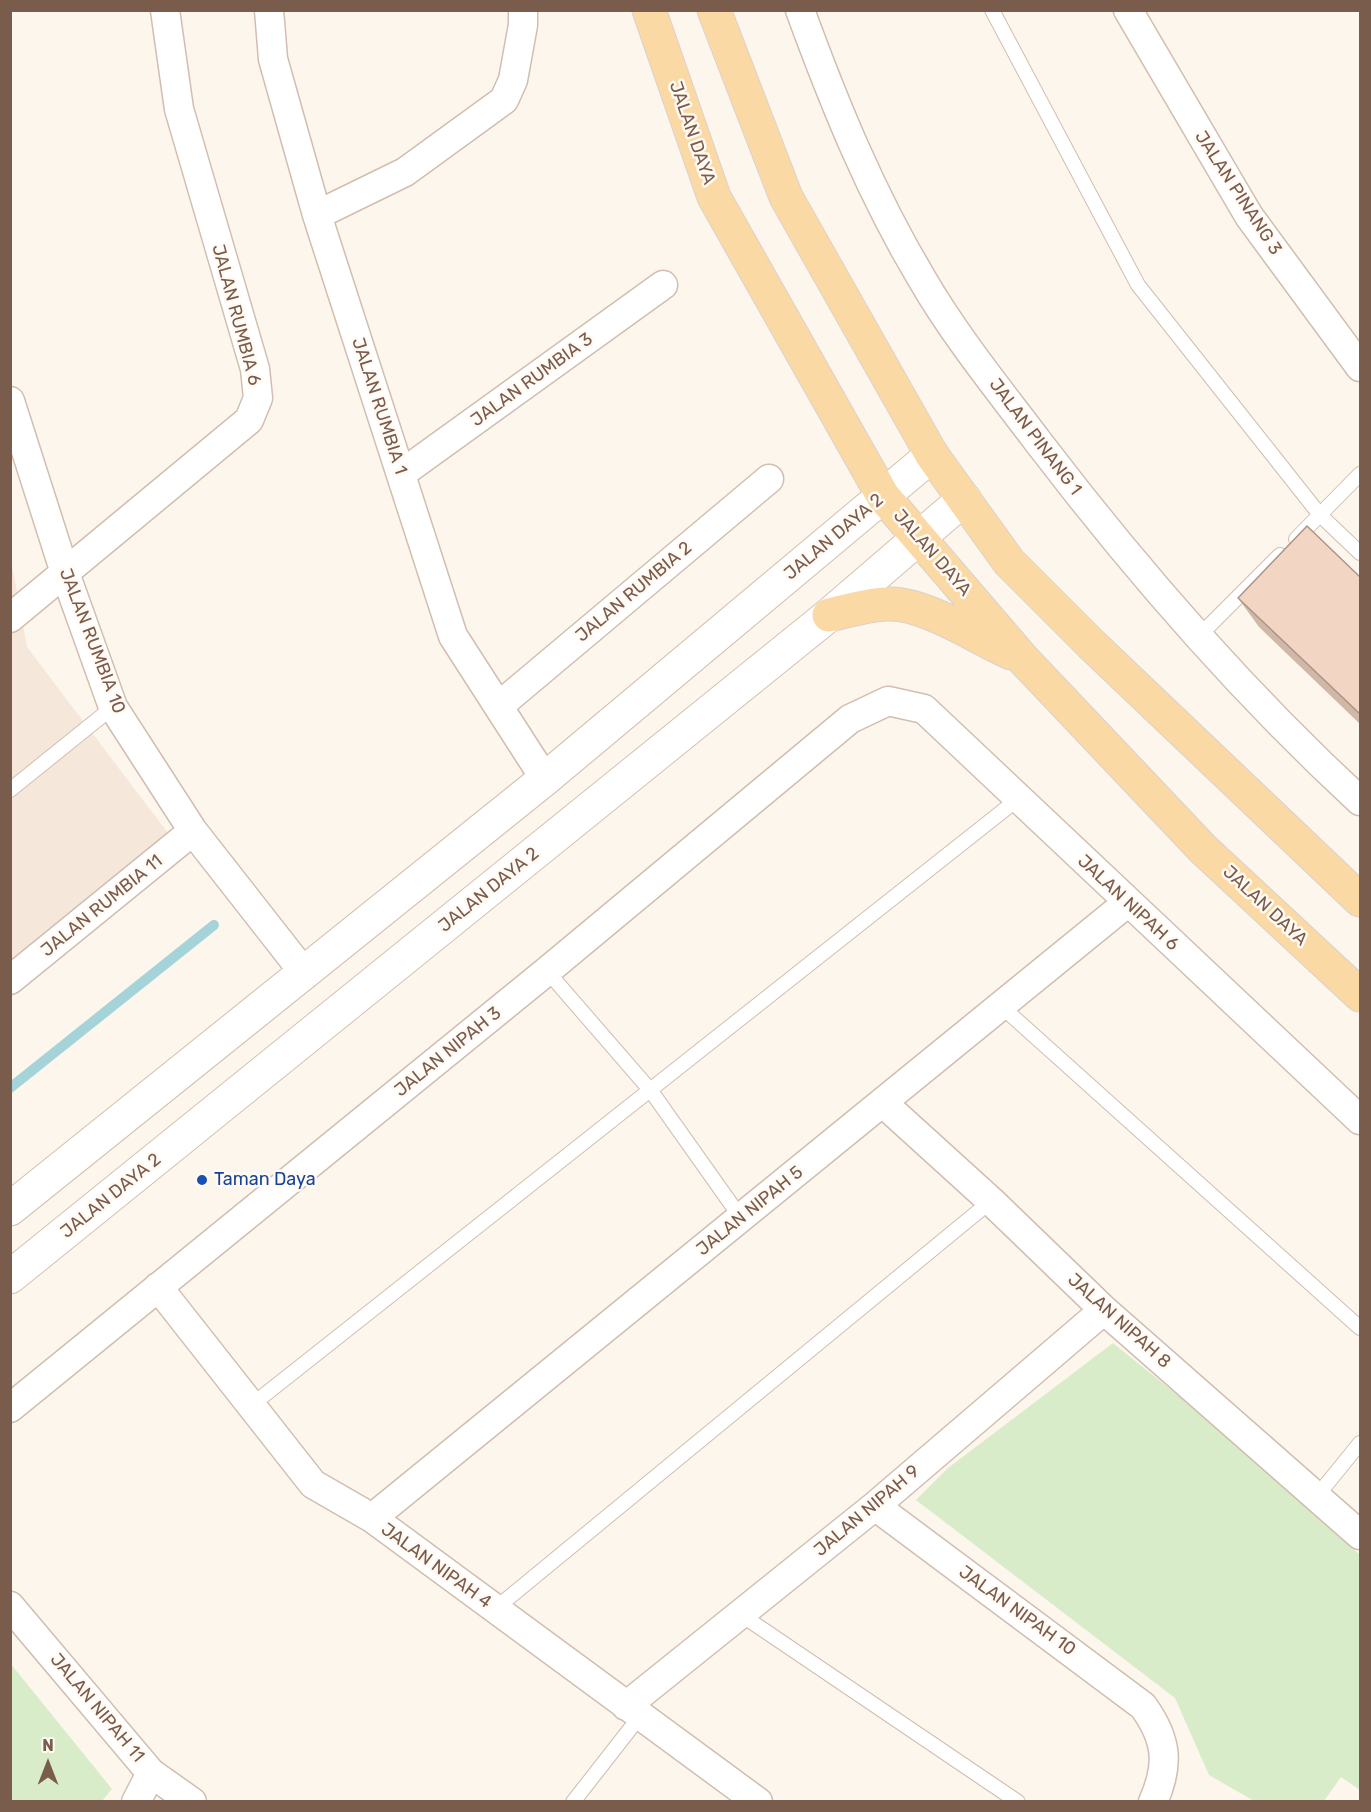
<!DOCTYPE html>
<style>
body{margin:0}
#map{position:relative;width:1371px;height:1812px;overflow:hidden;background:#fdf6ec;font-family:Rubik,sans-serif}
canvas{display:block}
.frame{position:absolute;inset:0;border:12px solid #7a5c4d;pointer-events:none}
.north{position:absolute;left:18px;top:1734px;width:60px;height:60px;-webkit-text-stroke:4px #fffaf3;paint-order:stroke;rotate:0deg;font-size:16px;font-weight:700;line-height:24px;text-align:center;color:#7a5c4d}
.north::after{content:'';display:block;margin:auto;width:21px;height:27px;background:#7a5c4d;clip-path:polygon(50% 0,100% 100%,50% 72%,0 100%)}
</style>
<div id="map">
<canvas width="1371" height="1812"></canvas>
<div class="frame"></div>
<div class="north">N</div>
</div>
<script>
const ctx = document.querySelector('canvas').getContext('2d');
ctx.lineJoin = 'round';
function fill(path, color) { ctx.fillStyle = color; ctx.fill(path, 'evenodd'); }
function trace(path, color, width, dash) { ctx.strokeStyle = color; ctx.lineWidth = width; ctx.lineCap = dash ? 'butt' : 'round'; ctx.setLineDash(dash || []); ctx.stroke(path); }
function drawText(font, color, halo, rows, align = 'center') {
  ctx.font = font + ' Rubik,sans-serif'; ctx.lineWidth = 5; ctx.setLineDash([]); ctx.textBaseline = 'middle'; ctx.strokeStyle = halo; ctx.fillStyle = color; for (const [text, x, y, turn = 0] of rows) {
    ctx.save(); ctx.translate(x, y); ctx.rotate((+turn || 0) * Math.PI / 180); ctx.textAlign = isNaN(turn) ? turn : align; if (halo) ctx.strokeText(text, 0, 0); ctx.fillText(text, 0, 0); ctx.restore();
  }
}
fill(new Path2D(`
 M10 554 27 647 171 837 10 979Z`), '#f5e8da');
fill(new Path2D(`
 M1113 1343 1238 1444 1360 1555V1790L1341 1777 1324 1801H1254L1209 1775 1175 1698 916 1500 948 1468Z
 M10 1663 112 1789 102 1801H11Z`), '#d8ecc9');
trace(new Path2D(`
 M10 1088 214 925`), '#a5d3da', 10);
const service = new Path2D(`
 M992 10 1138 285 1320 515 1360 553
 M1296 539 1360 474
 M1199 636 1280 555
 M10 790 113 707
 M547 971 651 1091 741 1218
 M1001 1006 1360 1328
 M253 1404 1018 799
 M1317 1496 1360 1443
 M495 1609 991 1201
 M740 1614 1018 1802
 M573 1802 641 1715`);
const minor = new Path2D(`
 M269 10 273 59 317 215 453 636 545 779
 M800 10C834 103 871 194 922 279 955 336 999 390 1039 443 1136 570 1243 693 1360 801
 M1128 10 1249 216 1360 367
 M317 215 405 172 504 100 513 80 523 25V10
 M10 401 65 573 113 707 193 831 305 974
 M401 474 663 285
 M10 618 249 420 258 398 255 369 179 109 165 10
 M500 705 769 479
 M10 980 193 831
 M883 1103 991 1201 1104 1310 1360 1535
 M158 1287 313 1484 372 1518 758 1802
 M10 1408 547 971 850 719 888 701 924 709 1360 1120
 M875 1506 1143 1706C1167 1739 1170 1764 1153 1802
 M372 1518 1127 903
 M10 1606 151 1773 192 1802
 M626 1706 875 1506 1104 1310
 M136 1802 151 1773`);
const secondary = new Path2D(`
 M10 1209 545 779 932 455
 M10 1277 829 615 964 499`);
const primary = new Path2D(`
 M649 10 714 197 883 496 1021 657 1203 849 1360 995
 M714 10 786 197 932 455 1009 562 1091 644 1360 900
 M829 615C852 610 878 601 902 605 937 611 978 638 1011 653`);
trace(service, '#d1beb0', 16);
trace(minor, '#d1beb0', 31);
trace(secondary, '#d6c0b0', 35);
trace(primary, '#dad1cd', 35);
trace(service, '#fff', 14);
trace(minor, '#fff', 28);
trace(secondary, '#fff', 33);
trace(primary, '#fbd9a5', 33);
fill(new Path2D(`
 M1360 577V724L1259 627 1238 598Z`), '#d1b7a8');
const building = new Path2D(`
 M1307 526 1360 577V714L1238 598Z`);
fill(building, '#f3d5c3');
trace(building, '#aa9588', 1.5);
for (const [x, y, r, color] of [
 [202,1180,6,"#1a4fb4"]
]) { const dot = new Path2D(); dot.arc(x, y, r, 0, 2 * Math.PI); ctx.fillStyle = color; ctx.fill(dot); trace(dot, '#fffaf3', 2); }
drawText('18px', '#7a5c4d', '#fffaf3', [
 ["JALAN DAYA",692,133,71],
 ["JALAN PINANG 3",1238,193,57],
 ["JALAN RUMBIA 6",236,315,75],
 ["JALAN RUMBIA 3",532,380,-36],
 ["JALAN RUMBIA 1",379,406,72],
 ["JALAN PINANG 1",1035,437,53],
 ["JALAN DAYA 2",834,537,-40],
 ["JALAN DAYA",932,553,49],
 ["JALAN RUMBIA 2",634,592,-40],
 ["JALAN RUMBIA 10",92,641,69],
 ["JALAN DAYA 2",489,890,-39],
 ["JALAN NIPAH 6",1128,903,43],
 ["JALAN RUMBIA 11",102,906,-39],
 ["JALAN DAYA",1265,906,43],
 ["JALAN NIPAH 3",448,1052,-39],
 ["JALAN DAYA 2",111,1196,-39],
 ["JALAN NIPAH 5",750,1211,-39],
 ["JALAN NIPAH 8",1119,1321,42],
 ["JALAN NIPAH 9",867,1511,-40],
 ["JALAN NIPAH 4",436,1566,36],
 ["JALAN NIPAH 10",1017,1611,36],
 ["JALAN NIPAH 11",97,1708,50]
]);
drawText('18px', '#164399', '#fffaf3', [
 ["Taman Daya",214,1180]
], 'left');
</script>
